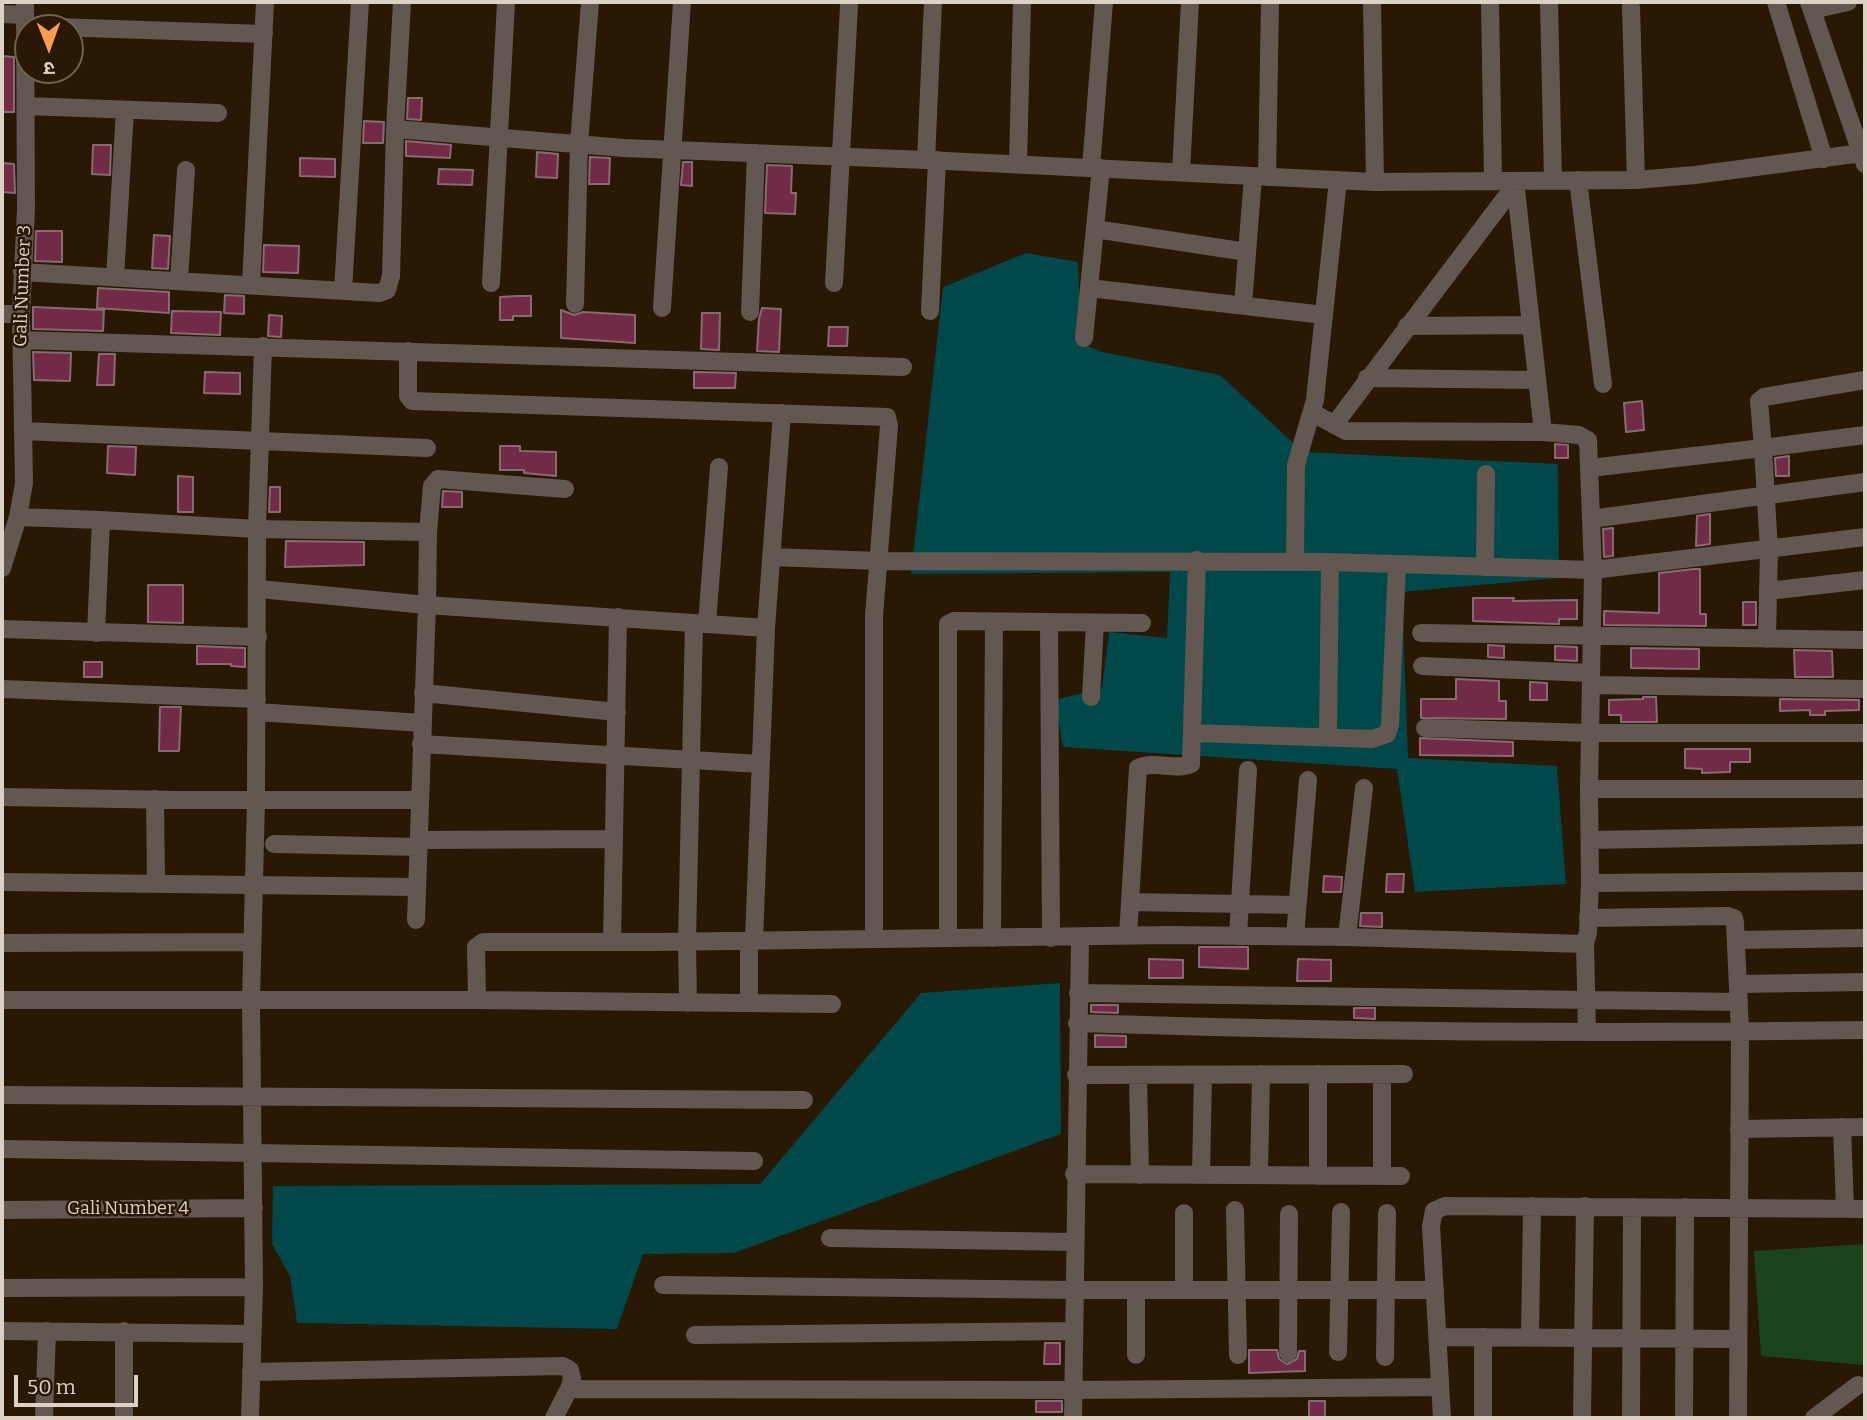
<!DOCTYPE html>
<meta charset="utf-8">
<style>
body{margin:0}
#map{position:relative;width:1867px;height:1420px;overflow:hidden;background:#281804;font-family:Bitter,"Noto Sans Devanagari",serif}
canvas{display:block}
.frame{position:absolute;inset:0;border:4px solid #dbd1c4;pointer-events:none}
.north{position:absolute;left:14px;top:14px;width:70px;height:70px;box-sizing:border-box;background:#281804;border:2px solid #706251;border-radius:50%;rotate:179deg;font-size:19px;font-weight:700;line-height:28px;text-align:center;color:#dbd1c4}
.north::after{content:'';display:block;margin:auto;width:24px;height:32px;background:#fd9d55;clip-path:polygon(50% 0,100% 100%,50% 72%,0 100%)}
.scale{position:absolute;left:14px;top:1375px;width:124px;height:32px;box-sizing:border-box;border:4px solid #dbd1c4;border-top:0;padding-left:9px;font-size:21px;line-height:24px;white-space:nowrap;color:#dbd1c4;-webkit-text-stroke:5px #281804;paint-order:stroke}
</style>
<div id="map">
<canvas width="1867" height="1420"></canvas>
<div class="frame"></div>
<div class="north">उ</div>
<div class="scale">50 m</div>
</div>
<script>
const ctx = document.querySelector('canvas').getContext('2d');
ctx.lineJoin = 'round';
function fill(path, color) { ctx.fillStyle = color; ctx.fill(path, 'evenodd'); }
function trace(path, color, width, dash) { ctx.strokeStyle = color; ctx.lineWidth = width; ctx.lineCap = dash ? 'butt' : 'round'; ctx.setLineDash(dash || []); ctx.stroke(path); }
function drawText(font, color, halo, rows, align = 'center') {
  ctx.font = font + ' Bitter,serif'; ctx.lineWidth = 5; ctx.setLineDash([]); ctx.textBaseline = 'middle'; ctx.strokeStyle = halo; ctx.fillStyle = color; for (const [text, x, y, turn = 0] of rows) {
    ctx.save(); ctx.translate(x, y); ctx.rotate((+turn || 0) * Math.PI / 180); ctx.textAlign = isNaN(turn) ? turn : align; if (halo) ctx.strokeText(text, 0, 0); ctx.fillText(text, 0, 0); ctx.restore();
  }
}
fill(new Path2D(`
 M1865 1244V1365L1761 1356 1754 1251Z`), '#1c441a');
fill(new Path2D(`
 M1026 253 1078 262 1081 343 1102 352 1220 375 1303 452 1558 464 1559 578 1402 592 1408 758 1557 766 1566 884 1415 892 1397 769 1063 747 1055 700 1102 688 1109 632 1167 638 1170 572 911 574 943 287Z
 M1060 983 1061 1134 734 1253 643 1254 617 1329 297 1323 290 1276 272 1244 273 1186 760 1184 921 993Z`), '#004849');
const building = new Path2D(`
 M2 56 14 57V112H2Z
 M408 98H422L421 120 407 119Z
 M364 121 384 122 383 143H363Z
 M406 141 451 145 450 158 406 156Z
 M93 145H111L110 175 92 174Z
 M537 152 558 154 557 178 536 177Z
 M590 157 610 158 609 184H589Z
 M300 158 335 159V177L300 176Z
 M683 162H692V186L681 185Z
 M2 163 14 164 15 193 2 192Z
 M767 165 792 166 791 193H796L795 214 765 213Z
 M439 169 473 170 472 185 438 184Z
 M36 231H62V262L35 261Z
 M154 235 170 236 168 269 152 268Z
 M264 245 299 246 298 273 263 272Z
 M98 288 169 292V313L97 308Z
 M225 295 244 296V314L224 313Z
 M517 296H531V316H513V320H500V297Z
 M33 307 104 310 103 331 33 329Z
 M762 308 781 309 779 352 757 351 759 319Z
 M561 310 574 315 583 312 635 315V343L561 338Z
 M172 311 221 312 220 335 171 333Z
 M702 313H720L719 350 701 349Z
 M269 315 282 316 281 337 268 336Z
 M829 327H848L847 346H828Z
 M33 352 71 353 70 381 34 380Z
 M99 354H115L114 385H97Z
 M205 372 240 373V394L204 393Z
 M694 372 736 373 735 388H694Z
 M1642 401 1644 430 1626 432 1624 403Z
 M1555 444 1568 445V458H1555Z
 M108 446 136 447 135 475 107 473Z
 M500 446H520V451L556 452V476L524 473V470H500Z
 M1789 456V476H1776L1775 458Z
 M178 476 193 477V512H178Z
 M270 487H280V512H269Z
 M443 491 462 492V507H442Z
 M1710 514V544L1696 546 1697 516Z
 M1613 528V556L1604 557 1603 529Z
 M286 541 364 542V565L285 567Z
 M1694 569H1700V614H1706V626L1604 625V611L1659 613V573Z
 M148 585H183V623L148 622Z
 M1473 598H1514L1513 601 1577 600V619H1559V624L1473 621Z
 M1743 602H1756V625H1743Z
 M1488 645 1504 646V658L1488 657Z
 M197 646 245 648V667L231 666V664H197Z
 M1555 646 1577 647V661L1555 660Z
 M1631 648 1699 649V669L1631 668Z
 M1794 650 1832 651 1833 677H1795Z
 M84 662H102V677H84Z
 M1456 679 1499 681V701H1506V719L1421 718V699H1456Z
 M1530 682 1547 683V700H1530Z
 M1643 697H1656L1657 722H1621V715H1609V700L1643 699Z
 M1780 699 1859 700V710L1825 711V715H1810V710L1780 711Z
 M160 707H181L179 751H159Z
 M1420 738 1513 742V756L1420 755Z
 M1685 749H1750V762H1730V772L1702 773V769L1685 768Z
 M1387 874H1404L1403 892H1386Z
 M1324 876 1342 877 1341 892H1323Z
 M1361 913H1382V927L1360 926Z
 M1199 947H1248V969L1199 967Z
 M1149 959 1183 960V978H1149Z
 M1298 959 1331 960V981H1297Z
 M1091 1005H1118V1013L1091 1012Z
 M1354 1008H1375V1019L1354 1018Z
 M1095 1035 1126 1036V1047H1095Z
 M1045 1343H1060V1364H1044Z
 M1249 1350H1277L1279 1359 1287 1364 1297 1359 1299 1351H1305V1371L1249 1373Z
 M1036 1401H1062V1412H1036Z
 M1309 1401H1325V1418H1309Z`);
fill(building, '#722b46');
trace(building, '#896972', 2);
trace(new Path2D(`
 M1372 2 1375 182
 M1490 2 1493 181
 M1549 2 1553 180
 M1776 2 1824 159
 M1809 2 1865 164
 M1631 7 1636 180
 M1812 10 1848 2
 M2 14 25 15
 M25 26 264 34
 M26 106 218 113
 M395 129 402 2
 M926 160 933 2
 M1018 164 1022 2
 M1091 168 1104 2
 M1181 172 1190 2
 M1267 177 1270 2
 M1578 180 1603 384
 M1095 229 1247 252
 M22 272 379 293 387 290 391 276 395 129 624 148 926 160 1375 182 1636 180 1695 175 1862 153
 M115 277 125 110
 M179 280 186 170
 M491 283 506 3
 M834 283 849 6
 M251 285 265 2
 M1089 288 1324 315
 M343 291 360 2
 M575 304 579 144 590 2
 M1243 305 1253 176
 M662 308 682 2
 M930 311 937 160
 M750 312 756 153
 M2 314H21
 M1407 326 1531 325
 M1084 338 1101 168
 M21 340 903 367
 M408 351V396L412 401 887 417 889 426 874 616V939
 M1367 378 1537 380
 M1865 380 1764 397 1759 401 1763 448 1865 435
 M1313 413 1346 431 1543 432 1515 181
 M1334 425 1506 197 1516 190
 M23 431 427 448
 M1590 468 1763 448 1769 550 1767 639
 M18 517 101 520 257 529 428 532 427 605 259 589
 M1591 519 1865 482
 M428 532 432 486 438 479 565 489
 M771 557 879 561 1330 562 1593 570 1588 440 1579 435 1543 432
 M1295 562 1296 465 1315 400 1338 180
 M1485 567 1486 474
 M2 568 18 517 24 483 21 314 26 209 25 2
 M1768 591 1865 580
 M1049 623 1051 938
 M707 624 719 467
 M766 628 782 413
 M2 629 258 637
 M96 633 101 520
 M1421 633 1865 640
 M1422 666 1591 673
 M1591 685 1865 689
 M2 689 257 699
 M423 693 617 712
 M1091 697 1095 623
 M257 712 422 723
 M1425 728 1590 733H1865
 M1193 733 1372 739 1387 734 1390 725 1397 564
 M1328 737 1330 562
 M421 744 760 764
 M1589 789H1865
 M2 797 178 800H419
 M155 799 156 883
 M419 840 614 839
 M1590 840 1865 835
 M274 844 419 847
 M2 882 417 887
 M1590 883 1865 881
 M1130 902 1297 905
 M1588 918 1728 916 1734 918 1735 923 1740 1032 1738 1418
 M416 920 427 605 766 628 754 940
 M1128 936 1138 768C1154 760 1175 771 1191 764L1197 560
 M1238 936 1248 770
 M1295 936 1308 780
 M1347 937 1364 788
 M948 938V624L954 621 1142 623
 M992 938 994 622
 M749 940V1003
 M1736 940 1865 938
 M612 942 618 617
 M2 943 252 942
 M1585 944 1587 1031
 M1738 984 1865 982
 M1078 993 1739 1002
 M2 1000H477L832 1004
 M477 1000 476 947 483 942H656L1171 935 1347 937 1585 944 1588 932 1590 883 1589 789 1593 570 1865 537
 M688 1003 687 942 694 623
 M1077 1023C1340 1032 1603 1034 1865 1030
 M1318 1074V1176
 M1076 1075 1404 1074
 M1138 1075 1140 1175
 M2 1095 804 1100
 M1842 1127 1845 1209
 M1739 1129 1865 1127
 M2 1149 754 1161
 M1074 1174 1401 1176
 M1201 1175 1203 1075
 M1259 1175 1261 1074
 M1382 1176V1074
 M2 1210 254 1208
 M1235 1210 1238 1355
 M830 1238 1074 1242
 M663 1285 1074 1290H1435
 M2 1288 254 1287
 M1136 1290V1355
 M1184 1290V1213
 M2 1331 252 1334
 M124 1331V1418
 M695 1335 1074 1331
 M1438 1337 1738 1339
 M1483 1337V1418
 M1530 1337 1532 1206
 M1338 1352 1341 1212
 M1288 1353 1289 1214
 M1385 1357 1387 1213
 M251 1372 563 1366 570 1370 572 1379 569 1389 554 1418
 M569 1389 1073 1390 1440 1387
 M44 1418 47 1331
 M250 1418 254 1287 251 1001 256 800 257 529 263 346
 M1073 1418 1080 938
 M1442 1418 1431 1226 1434 1211 1445 1206 1865 1209
 M1582 1418 1585 1206
 M1631 1418 1632 1207
 M1684 1418 1685 1207
 M1814 1418 1858 1385`), '#635751', 18);
drawText('18px', '#dbd1c4', '#281804', [
 ["Gali Number 3",23,286,-88],
 ["Gali Number 4",128,1209]
]);
</script>
